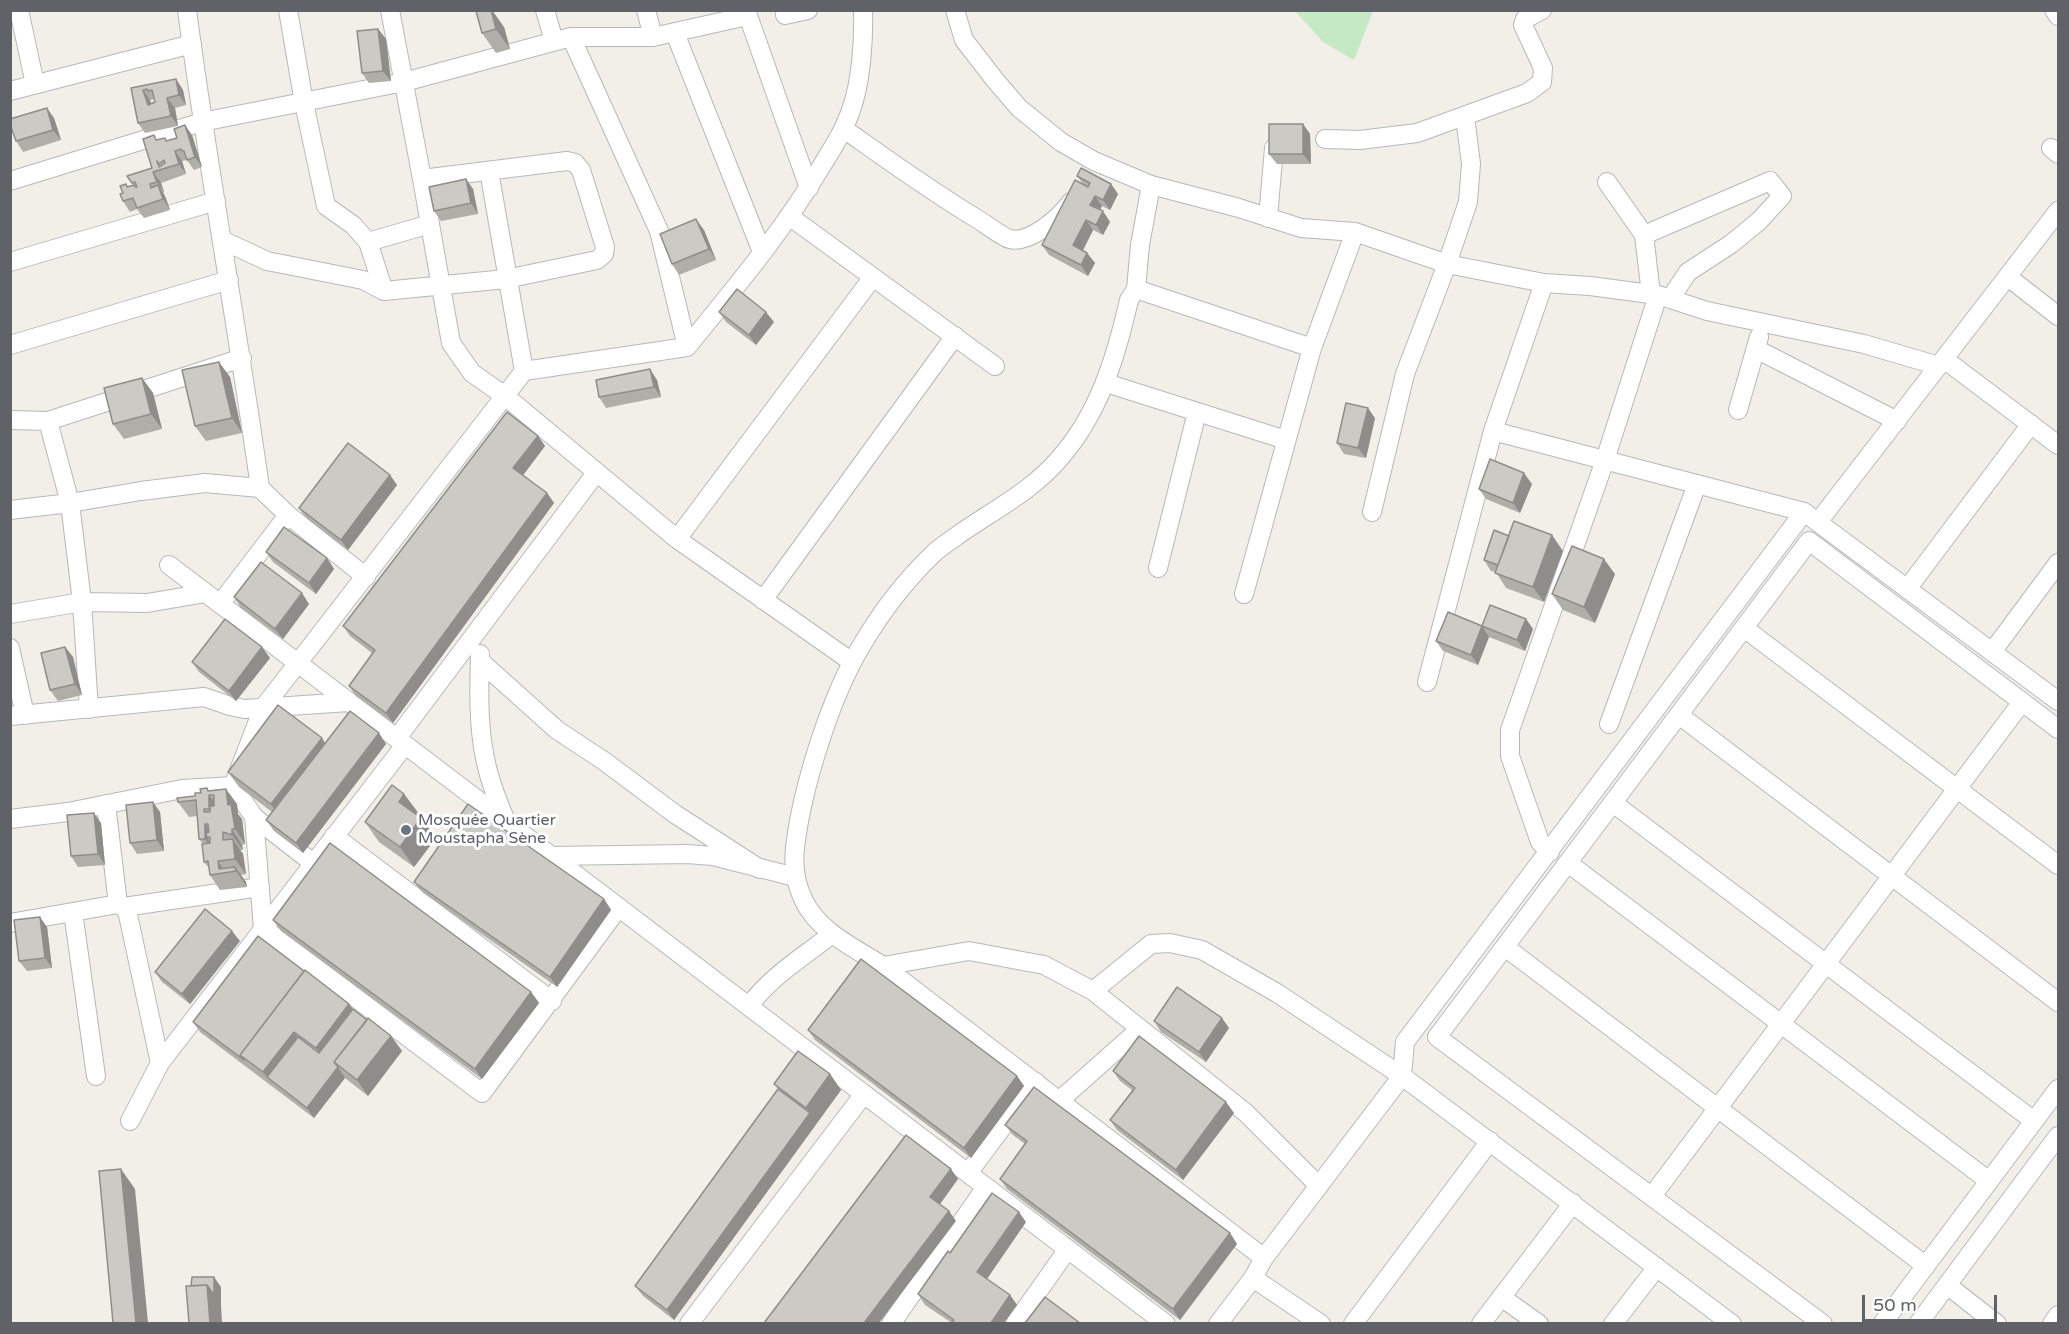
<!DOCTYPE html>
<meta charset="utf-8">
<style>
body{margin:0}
#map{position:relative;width:2069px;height:1334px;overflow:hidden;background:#f1efe8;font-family:"Varela Round",sans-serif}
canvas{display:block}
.frame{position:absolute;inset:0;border:12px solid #5f6368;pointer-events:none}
.scale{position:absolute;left:1862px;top:1295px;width:135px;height:27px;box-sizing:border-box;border:3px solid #5f6368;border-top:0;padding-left:8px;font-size:18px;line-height:21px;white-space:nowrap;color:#5f6368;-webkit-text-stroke:4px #fff;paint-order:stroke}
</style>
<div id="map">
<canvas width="2069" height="1334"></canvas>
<div class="frame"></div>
<div class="scale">50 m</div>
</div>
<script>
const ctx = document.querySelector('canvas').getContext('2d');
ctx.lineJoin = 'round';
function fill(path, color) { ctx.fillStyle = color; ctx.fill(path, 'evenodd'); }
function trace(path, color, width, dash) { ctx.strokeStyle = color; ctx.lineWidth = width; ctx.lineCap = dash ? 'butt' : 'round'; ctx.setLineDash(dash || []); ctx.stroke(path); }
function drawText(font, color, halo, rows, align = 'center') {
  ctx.font = font + ' "Varela Round",sans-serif'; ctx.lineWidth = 6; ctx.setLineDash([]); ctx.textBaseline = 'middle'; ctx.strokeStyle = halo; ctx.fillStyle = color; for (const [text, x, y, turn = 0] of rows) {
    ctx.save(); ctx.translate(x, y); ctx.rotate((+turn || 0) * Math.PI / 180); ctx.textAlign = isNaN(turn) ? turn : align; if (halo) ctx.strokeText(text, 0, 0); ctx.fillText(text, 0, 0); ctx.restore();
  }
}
fill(new Path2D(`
 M1295 11H1373L1354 60 1323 42Z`), '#c5e8c5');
const minor = new Path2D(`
 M19 10 35 84
 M187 10C208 170 238 329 260 488
 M288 10 304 103 326 206 353 225 368 242 384 291
 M390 10 422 179 451 343 472 373 505 396 677 539 852 662
 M545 10 554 41
 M646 10 653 37
 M746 10 809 188
 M955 10 964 40 995 80 1019 108 1061 142 1094 161 1151 185 1239 208 1301 228 1355 232 1447 264 1544 283 1590 286 1658 295 1707 311 1864 344 1939 366
 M2054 10 2058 16
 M785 15 808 10
 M675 33 762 252
 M571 37 659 231 687 347
 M10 91 192 44
 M844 129C888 160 932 192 979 220 987 225 1002 237 1010 239 1030 244 1060 217 1071 202
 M1325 139 1360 140 1417 133 1527 93 1542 82 1543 68 1523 25 1525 19 1542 10
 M2051 148 2058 154
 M489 171 524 371
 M10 181 202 122 404 82 571 37H653L747 16
 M1607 182 1644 235 1651 294
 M1151 185 1140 245 1136 289 1129 300C1116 357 1099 414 1059 459 1032 491 992 511 958 535 950 541 940 547 933 554 906 580 882 611 863 643 831 695 802 787 795 848 793 866 796 885 804 901 819 932 855 948 883 966L1264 1258
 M789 216 995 366
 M1268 218 1274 148
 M1644 235 1770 181 1782 196 1759 221 1731 244 1688 272 1670 299
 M222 240 267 261 363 280 384 291 506 279 597 260 604 254 605 247 581 170 575 163 567 161 422 179
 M368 242 430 224
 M10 262 216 201
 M2008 277 2058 316
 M1136 289 1312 348
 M10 345 229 280
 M1756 349 1897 421
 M1944 359 2058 445
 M1106 383 1286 440
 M1738 410 1759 337
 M10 420 48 421 242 358
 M48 421 70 503 141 491 205 483 260 488 288 515 366 577
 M1493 431 1804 512 2058 701
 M10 510 70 503 82 602 147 603 206 593
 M1372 512 1405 374 1447 264 1468 202 1471 164 1465 117
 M1818 522 2058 211
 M677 539 873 277
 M169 565 1166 1324
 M1158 568 1197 412
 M1907 589 2031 424
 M1244 594 1312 348 1355 232
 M763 600 955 336
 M220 604 288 515
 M10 614 82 602 89 709
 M1744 628 2058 865
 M10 648 25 715
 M1992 652 2058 563
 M480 654C479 689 478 725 485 758 489 780 497 800 506 821
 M480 661 557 730 604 761 675 814 760 869
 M1427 682 1493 431 1544 283
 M1679 715 2058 1002
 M10 716 204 697 230 706 244 709 349 702
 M1609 724 1697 484
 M397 738 596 473
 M233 786 263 708 524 371 687 347C734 289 783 231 821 167 832 149 844 131 851 110 861 83 864 40 863 10
 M233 786 254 817 313 863
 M1613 803 2034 1121
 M106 804 118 904
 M254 817 263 928 482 1093 619 907
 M10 819 68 812 182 789 233 786
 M334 836 552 1001
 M1550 852 1540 842 1510 756V730L1605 460 1658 295
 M552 856 687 854 713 856 795 877
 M1568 863 1989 1181
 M124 907 260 887
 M73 912 96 1076
 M10 923 118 904 124 907 128 915 160 1063
 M1505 947 1926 1266
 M883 966 969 951 1044 965 1093 991 1151 944 1170 943 1202 950 1277 993 1402 1076 1732 1324
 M1093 991 1246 1113 1319 1186
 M749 1006C771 976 803 957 832 934
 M1060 1100 1140 1029
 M130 1121 160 1063 405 745
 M968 1173 1036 1082
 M1652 1196 2022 702
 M1253 1278 1321 1324
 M1947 1285 1997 1324
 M1501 1297 1539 1324
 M689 1324 864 1094
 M891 1324 986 1187
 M1015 1324 1068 1249
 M1218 1324 1253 1278 1264 1258 1402 1076 1405 1042 1804 512
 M1353 1324 1490 1141
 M1481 1324 1573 1203
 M1613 1324 1657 1267
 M1823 1324 1437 1037 1809 541 2058 729
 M1882 1324 2058 1089
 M1918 1324 2058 1136
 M2052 1324 2058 1315`);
trace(minor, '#b5b8bc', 20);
trace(minor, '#fff', 18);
fill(new Path2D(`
 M504 27 510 49 496 53 482 33Z
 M378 29 386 39 391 81 369 83 362 73Z
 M176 79 183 90 186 105 175 108 178 126 145 133 138 123 131 88ZM154 99 155 102 151 104 150 100Z
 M54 118 61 140 23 152 16 141Z
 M1303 124 1310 134 1311 164H1277L1269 154Z
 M192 135 202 167 194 170 187 160 182 161 186 174 161 183 164 192 163 193 165 196 170 210 144 218 137 209 130 212 123 201V193L126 184 128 187 133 185 127 176 152 168 158 140 167 141Z
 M1077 176 1111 184 1118 194 1110 210 1102 206 1100 210 1110 222 1103 235 1093 230 1083 250 1087 253 1095 263 1088 276 1049 255 1042 245 1083 184Z
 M466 179 473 189 478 214 441 221 434 211Z
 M704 230 716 260 679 275 672 264Z
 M719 312 774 322 756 345 726 322Z
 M230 377 242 433 206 441 195 426Z
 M142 378 153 393 162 429 124 439 113 424Z
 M657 380 661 397 606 408 599 397Z
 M1375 418 1366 458 1344 454 1337 443Z
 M538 436 545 446 523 475 547 493 554 503 393 723 356 696 349 686 372 653 350 636 343 626Z
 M390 475 397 485 348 550 306 518 299 508Z
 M1532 484 1520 513 1486 499 1479 489Z
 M1509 536 1563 551 1544 602 1506 588 1496 572 1491 571 1484 560Z
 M266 552 327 558 334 569 316 594 273 562Z
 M1615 574 1595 623 1563 610 1552 594Z
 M234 597 309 604 283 639 241 608Z
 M1526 619 1533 629 1525 651 1489 637 1478 665 1443 651 1436 641 1482 626Z
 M65 647 73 657 82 695 58 701 50 690Z
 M270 658 236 701 199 672 192 662Z
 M325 743 386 744 303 853 274 831 266 820 272 812 239 787 228 772Z
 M207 788 209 791 237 804 238 814 242 819 245 844 242 845 243 850H240L243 854 246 874 241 875 246 882 247 887 220 890 210 875 209 868 204 862 203 844 199 839 197 816 189 817 178 802 195 796Z
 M404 794 419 814 418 815 421 818 436 838 414 867 379 842 365 822Z
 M160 812 164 851 137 854 130 843Z
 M101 823 105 865 78 867 71 856Z
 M414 882 604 899 611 910 557 987 422 892Z
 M273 920 531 992 539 1003 482 1079 281 931Z
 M47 927 52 968 27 971 19 961Z
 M240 941 190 1004 162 982 155 972Z
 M304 971 349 1004 353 1009 367 1020 391 1036 402 1051 368 1096 345 1078 314 1118 200 1032 193 1022Z
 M1154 1021 1229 1028 1206 1062 1161 1032Z
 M808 1030 1017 1076 1024 1086 971 1158 815 1040Z
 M1113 1071 1234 1113 1183 1180 1117 1130 1110 1120 1132 1090 1120 1081Z
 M830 1074 841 1090 674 1320 643 1296 635 1286 778 1089 774 1084Z
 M1005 1125 1230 1233 1237 1244 1180 1320 1007 1189 1000 1179 1025 1144 1013 1135Z
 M1026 1222 987 1279 1010 1295 1017 1305 952 1323 925 1305 918 1294 950 1253Z`), '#afaea9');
fill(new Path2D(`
 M491 10H492L504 27 510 49 496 29Z
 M378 29 386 39 391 81 383 71Z
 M176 79 183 90 186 105 179 95Z
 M143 90 150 100 155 115 148 105Z
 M167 98 175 108 178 126 171 116Z
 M47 108 54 118 61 140 53 130Z
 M1303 124 1310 134 1311 164 1303 154Z
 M185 125 192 135 202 167 195 157Z
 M175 151 182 161 186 174 179 164Z
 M153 172 161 183 164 192 157 182Z
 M466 179 473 189 478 214 471 203Z
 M1111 184 1118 194 1110 210 1103 200Z
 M158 185 165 196 170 210 163 199Z
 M1095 196 1102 206 1097 215 1090 205Z
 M1103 211 1110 222 1103 235 1096 225Z
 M696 219 704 230 716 260 709 249Z
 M1086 220 1093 230 1080 256 1073 245Z
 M1087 253 1095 263 1088 276 1081 265Z
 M766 312 774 322 756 345 749 335Z
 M219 362 230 377 242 433 232 418Z
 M650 369 657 380 661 397 654 387Z
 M142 378 153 393 162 429 151 414Z
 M1368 408 1375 418 1366 458 1358 448Z
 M538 436 545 446 521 478 513 468Z
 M1524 473 1532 484 1520 513 1513 503Z
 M390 475 397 485 348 550 341 540Z
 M547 493 554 503 393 723 386 713Z
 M1552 535 1563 551 1544 602 1533 587Z
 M327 558 334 569 316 594 309 583Z
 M1604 559 1615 574 1595 623 1584 607Z
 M302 593 309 604 283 639 275 629Z
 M1526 619 1533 629 1525 651 1517 640Z
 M1482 626 1489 637 1478 665 1471 655Z
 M65 647 73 657 82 695 75 684Z
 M262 647 270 658 236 701 229 691Z
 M379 733 386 744 303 853 296 843Z
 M322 738 332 754 282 820 271 804Z
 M226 789 237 804 238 814 242 819 245 844 235 829 228 805Z
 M404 794 419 814 413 822 399 802Z
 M209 795 220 810 219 824 209 809Z
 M153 802 160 812 164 851 157 840Z
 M94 813 101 823 105 865 98 854Z
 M421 818 436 838 414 867 400 847Z
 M205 824 216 839 210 837H207L216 851V854L205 839Z
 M232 829 242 845 243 850 232 835Z
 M233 839 243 854 246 874 235 859Z
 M218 861 226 873 219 869Z
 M235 867 246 882 247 887 236 871Z
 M604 899 611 910 557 987 550 977Z
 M40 917 47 927 52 968 45 958Z
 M232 931 240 941 190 1004 182 994Z
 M531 992 539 1003 482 1079 475 1069Z
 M349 1004 360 1020 327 1064 316 1048Z
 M1222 1018 1229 1028 1206 1062 1199 1052Z
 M294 1032 305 1047 267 1077 263 1072Z
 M391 1036 402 1051 368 1096 357 1080Z
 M338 1067 345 1078 314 1118 307 1108Z
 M830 1074 841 1090 674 1320 667 1310 810 1113 806 1108Z
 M1017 1076 1024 1086 971 1158 964 1148Z
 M1226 1102 1234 1113 1183 1180 1176 1170Z
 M121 1169 135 1189 148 1323H136Z
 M951 1169 958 1179 938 1207 930 1197Z
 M949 1211 956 1221 879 1323H864Z
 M1019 1212 1026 1222 984 1283 977 1272Z
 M1230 1233 1237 1244 1180 1320 1173 1309Z
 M214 1277 221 1287V1305L214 1295Z
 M207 1285 221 1305 222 1323H210Z
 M1010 1295 1017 1305 1004 1323H991Z`), '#8f8d8a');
const building = new Path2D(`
 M491 10 496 29 482 33 476 11Z
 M378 29 383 71 362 73 357 31Z
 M176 79 179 95 167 98 171 116 138 123 131 88ZM147 89 148 91 152 90 155 102 148 105 143 90Z
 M47 108 53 130 16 141 10 124V119Z
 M1269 124H1303V154H1269Z
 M185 125 195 157 187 160 184 151H182L181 149 175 151 179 164 153 172 157 182 150 184 151 188 158 185 163 199 137 208 133 198 123 201 120 194 123 193 120 186 126 184 127 187 134 185 135 187H137L135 182 132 183 127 176 152 168 143 139 154 135 156 140 165 138 166 141 177 138 174 129ZM164 160 165 163 159 167 157 161 159 164Z
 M1081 168 1111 184 1103 200 1095 196 1090 205 1103 211 1096 225 1086 220 1073 245 1087 253 1081 265 1042 245 1075 180 1088 187 1090 183 1077 176Z
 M466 179 471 203 434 211 429 187Z
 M696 219 709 249 672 264 660 234Z
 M737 289 766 312 749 335 719 312Z
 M219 362 232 418 195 426 182 370Z
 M650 369 654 387 599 397 596 380Z
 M142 378 151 414 113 424 104 388Z
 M1346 403 1368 408 1358 448 1337 443Z
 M507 412 538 436 513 468 547 493 386 713 349 686 375 650 343 626Z
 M348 443 390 475 341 540 299 508Z
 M1490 459 1524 473 1513 503 1479 489Z
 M1514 521 1552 535 1533 587 1495 573Z
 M284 527 327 558 309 583 266 552Z
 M1494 530 1509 536 1498 565 1484 560Z
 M1572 546 1604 559 1584 607 1552 594Z
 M261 562 302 593 275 629 234 597Z
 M1490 605 1526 619 1517 640 1482 626 1471 655 1436 641 1448 612 1482 626Z
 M225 619 262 647 229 691 192 662Z
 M65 647 75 684 50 690 41 653Z
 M278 705 322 738 271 804 228 772Z
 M350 711 379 733 296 843 266 820Z
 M392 785 404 794 399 802 421 818 400 847 365 822Z
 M207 788 208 791 226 789 228 805 231 804 235 829H232V835L223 832V840L233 839 235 859 218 861 219 869 235 867 236 871 210 875 208 861 204 862 202 844 210 843V837H207L206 833 209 832 208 824H205V839H199L196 800 178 802 177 798 195 796V793H201L200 789ZM209 795H214V806H210V812H204V809H209Z
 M153 802 157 840 130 843 126 805Z
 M468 804 604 899 550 977 414 882Z
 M94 813 98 854 71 856 67 815Z
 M330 843 531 992 475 1069 273 920Z
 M205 909 232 931 182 994 155 972Z
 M40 917 45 958 19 961 14 920Z
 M258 936 304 971 240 1055 244 1060 193 1022Z
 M861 959 1017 1076 964 1148 808 1030Z
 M305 970 349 1004 316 1048 294 1032 263 1072 240 1055Z
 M1177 987 1222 1018 1199 1052 1154 1021Z
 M353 1009 367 1020 334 1062 338 1067 307 1108 267 1077 298 1037 319 1053Z
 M368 1018 391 1036 357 1080 334 1062Z
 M1139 1036 1226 1102 1176 1170 1110 1120 1135 1088 1113 1071Z
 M798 1051 830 1074 806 1108 774 1084Z
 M1034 1087 1230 1233 1173 1309 1000 1179 1027 1141 1005 1125Z
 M778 1089 810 1113 667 1310 635 1286Z
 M906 1135 951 1169 930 1197 949 1211 864 1323H764Z
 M121 1169 136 1323H113L99 1171Z
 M992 1193 1019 1212 977 1272 1010 1295 991 1323H951L954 1320 918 1294 948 1251 950 1253Z
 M192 1277H214V1295L207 1285 191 1286Z
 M207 1285 210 1323H189L186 1286Z
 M1045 1297 1080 1323H1025Z`);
fill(building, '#cccac5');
trace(building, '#8f8d8a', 1.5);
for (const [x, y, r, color] of [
 [406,830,6,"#6b7280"]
]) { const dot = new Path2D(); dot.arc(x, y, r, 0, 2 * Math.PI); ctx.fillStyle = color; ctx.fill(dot); trace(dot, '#fff', 2); }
drawText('16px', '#5b616d', '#fff', [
 ["Mosquée Quartier",418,821],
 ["Moustapha Sène",418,839]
], 'left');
</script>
